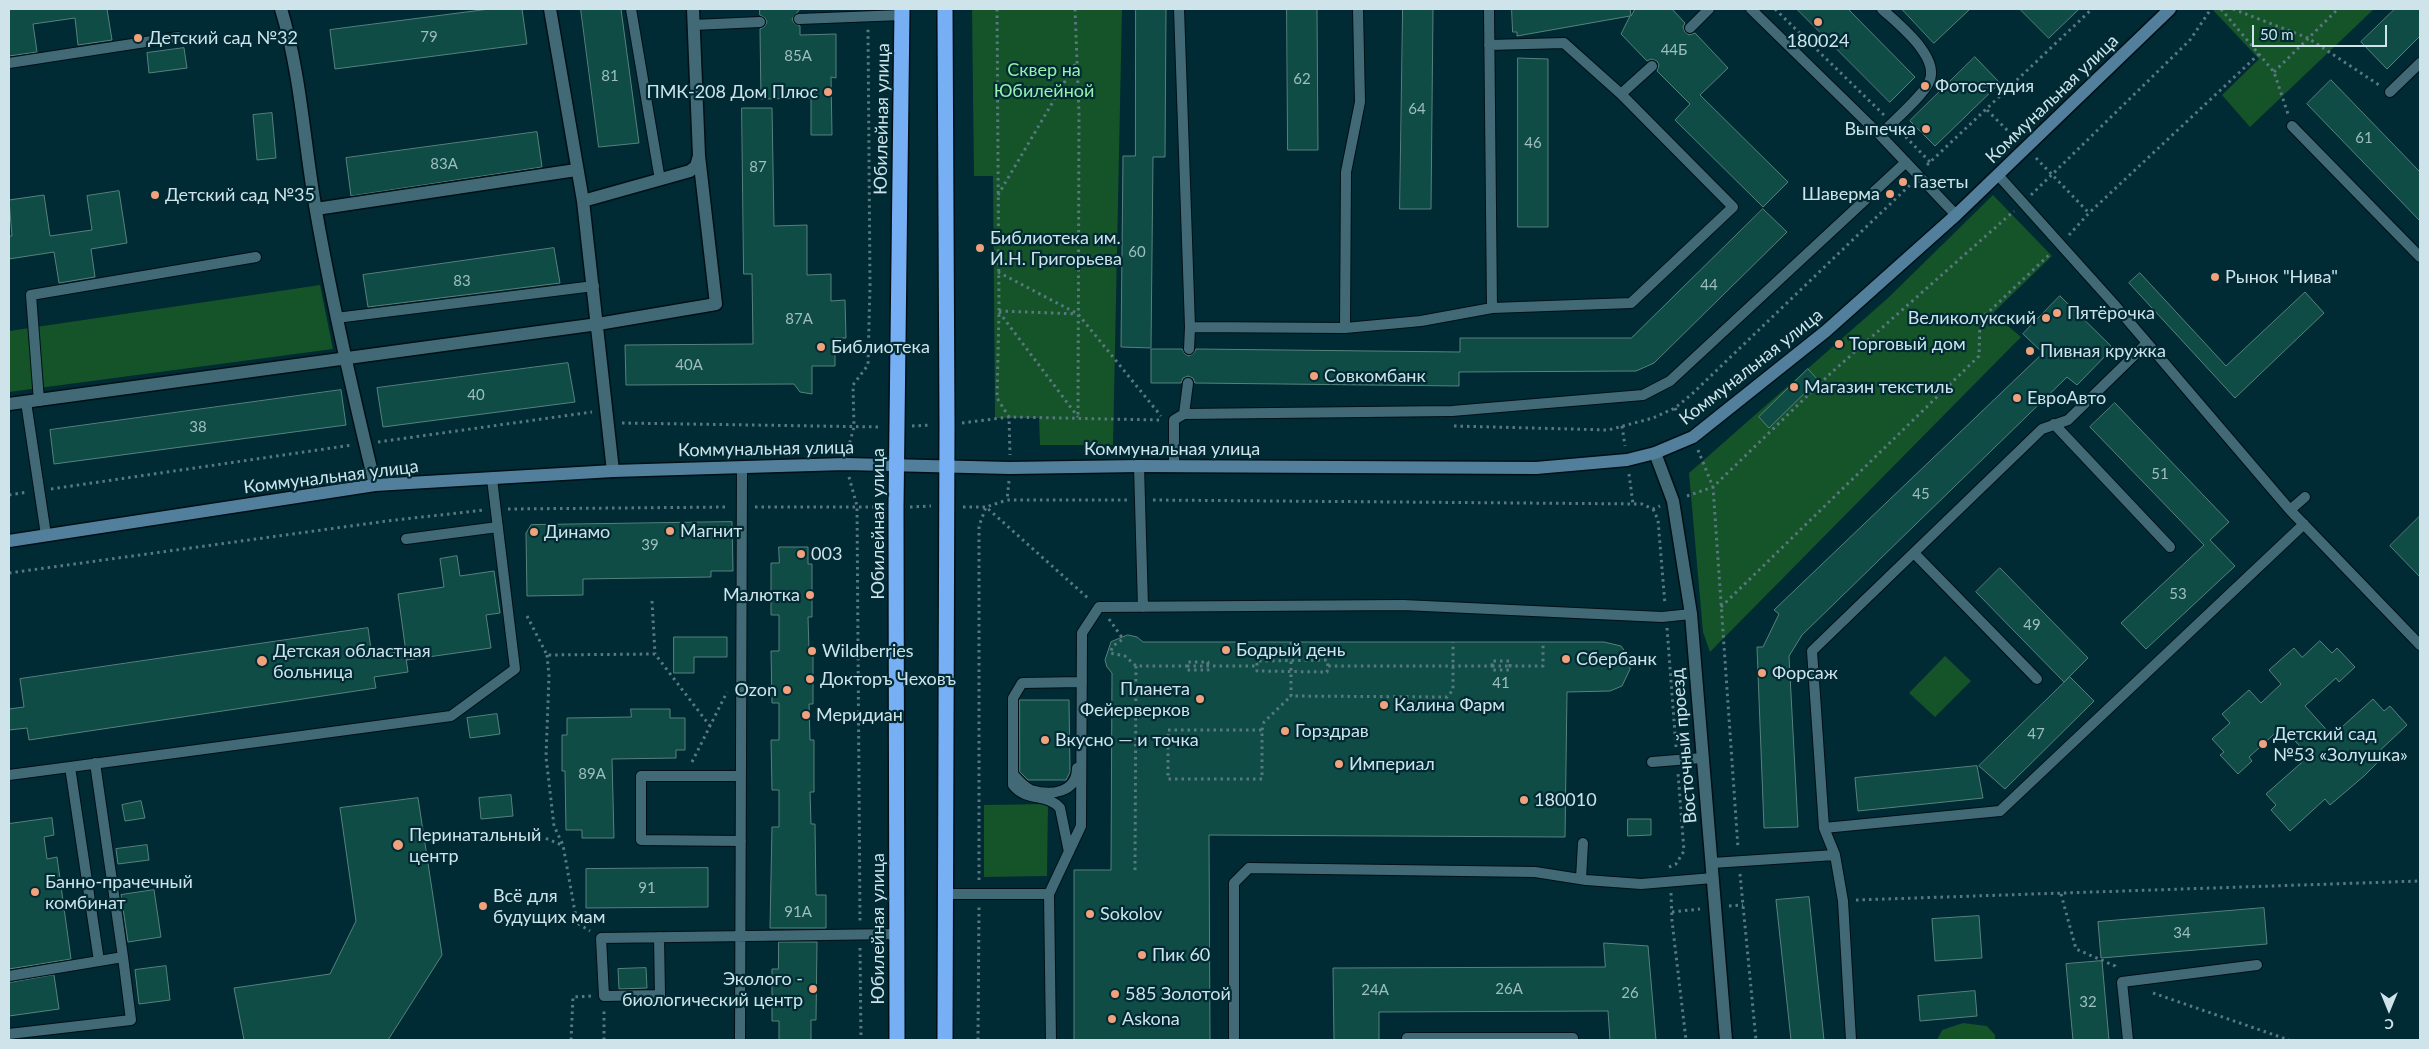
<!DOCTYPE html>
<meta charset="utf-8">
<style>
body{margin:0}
#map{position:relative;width:2429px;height:1049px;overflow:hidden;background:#002a34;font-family:Lato,sans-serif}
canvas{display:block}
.frame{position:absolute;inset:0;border:10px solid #cee4ea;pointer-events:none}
.north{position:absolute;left:2364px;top:984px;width:50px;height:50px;-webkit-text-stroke:4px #002a34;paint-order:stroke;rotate:180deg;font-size:14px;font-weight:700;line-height:20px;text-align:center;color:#cee4ea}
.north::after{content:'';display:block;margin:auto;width:18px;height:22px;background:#cee4ea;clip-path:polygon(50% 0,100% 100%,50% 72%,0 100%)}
.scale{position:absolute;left:2252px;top:25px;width:135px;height:22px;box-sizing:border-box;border:2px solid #cee4ea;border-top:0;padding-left:6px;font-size:15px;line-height:18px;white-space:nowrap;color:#cee4ea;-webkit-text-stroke:4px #002a34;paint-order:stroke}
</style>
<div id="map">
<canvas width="2429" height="1049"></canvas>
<div class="frame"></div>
<div class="north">С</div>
<div class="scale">50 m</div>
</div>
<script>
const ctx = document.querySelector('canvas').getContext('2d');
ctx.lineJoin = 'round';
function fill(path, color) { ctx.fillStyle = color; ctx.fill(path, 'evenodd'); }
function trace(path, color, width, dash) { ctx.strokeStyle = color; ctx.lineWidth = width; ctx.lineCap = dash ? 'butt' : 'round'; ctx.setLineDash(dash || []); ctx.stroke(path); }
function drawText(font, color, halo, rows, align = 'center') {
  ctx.font = font + ' Lato,sans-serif'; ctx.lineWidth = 4.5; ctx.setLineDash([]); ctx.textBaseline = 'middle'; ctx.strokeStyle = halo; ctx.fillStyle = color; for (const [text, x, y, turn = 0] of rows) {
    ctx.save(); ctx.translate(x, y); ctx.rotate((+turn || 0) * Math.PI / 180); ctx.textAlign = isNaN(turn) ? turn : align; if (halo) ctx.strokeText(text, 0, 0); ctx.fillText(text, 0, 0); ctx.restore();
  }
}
fill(new Path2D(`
 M972 9H1122L1113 445H1040L1039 418H995L993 176H974Z
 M2212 9H2374L2250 127 2222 95 2259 59Z
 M1993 195 2052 256 1993 313 2021 337 1710 652 1703 632 1689 473 1888 298Z
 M320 285 333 349 9 392V331Z
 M1945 656 1971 681 1935 717 1909 693Z
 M1048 804 1047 876 984 877V805Z
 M1963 1023 1987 1026 1995 1035V1040H1937L1942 1030Z`), '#155329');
const building = new Path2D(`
 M9 9H107L112 40 78 45 75 18 33 24 37 52 9 56Z
 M490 9H522L527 44 335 69 330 30Z
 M581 9H621L639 143 599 147Z
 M760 9H800L792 19 794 23 800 26V35L836 34V78L831 77 832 135H811V98L761 99 760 29 764 27 767 22 765 18 760 15Z
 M1136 9H1166L1165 157H1153L1151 348 1121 347 1123 156H1135Z
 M1287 9H1317L1318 150H1288Z
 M1403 9H1433L1431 209H1400Z
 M1512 9H1630L1631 16 1635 9H1672L1685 23 1683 27 1685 32 1689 35 1695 33 1728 68 1700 95 1788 182 1763 207 1675 120 1690 104 1657 71 1659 65 1657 61 1651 59 1647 61 1621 34 1630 16 1517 36V32H1513Z
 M1797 9H1848L1915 77 1890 102Z
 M1902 9H1970L1934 43Z
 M2020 9H2079L2049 38Z
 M2395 9H2420V36L2387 69 2361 42Z
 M184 48 187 68 149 73 147 53Z
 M1975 57 2000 83 1935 146 1910 121Z
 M1518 58 1548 59V227H1518Z
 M2331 80 2420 172V221L2307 104Z
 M742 108H772L774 226 807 225V275L831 274V301L845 300 846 338H835V366H812V394L800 392 794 384 626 385 625 345 753 344 752 274H744Z
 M272 113 276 158 257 160 253 115Z
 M537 132 542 167 351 196 346 158Z
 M119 191 127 243 91 249 95 277 59 283 54 252 9 259V236H12L9 200 44 195 50 236 92 230 87 196Z
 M1763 209 1787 232 1654 363 1636 371 1459 372V386L1195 383 1193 378 1188 376 1183 378 1181 383H1151V349H1182L1185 354 1189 356 1194 353 1196 349 1460 352V338H1631Z
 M554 248 560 283 368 307 363 275Z
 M2140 273 2226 366 2305 292 2324 313 2235 398 2129 283Z
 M2060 296 2113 348 2077 385 2067 377 1802 635 1789 656 1798 827 1764 828 1757 647H1763L1779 614 1774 610 2043 353 2023 334Z
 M568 363 575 402 383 427 377 388Z
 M1808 369 1818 380 1769 428 1759 417Z
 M341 390 346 425 54 464 50 430Z
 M2115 403 2229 522 2210 540 2235 566 2146 649 2121 623 2204 545 2090 427Z
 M2420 516V577L2390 546Z
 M732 522 733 571H711V577L583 579V595L527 596 526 533 531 525Z
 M779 547H808V564H812V617H808L809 651H813V704H809L810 740H814V792H810L811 824H815L816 895H826V928H770L772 827H779V790H772L771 740H779V703H772L771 651H779V615H771V563H779Z
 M457 556 460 576 494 571 500 613 486 615 491 648 407 660 398 594 444 587 440 559Z
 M2000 568 2088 658 2064 682 1976 592Z
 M368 628 372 656 405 651 408 672 374 677 376 688 29 740 27 728 9 730V709L24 707 20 679Z
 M1128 635 1137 637 1143 642H1604L1621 646 1629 657 1630 669 1622 686 1610 691 1567 692 1565 837 1209 835 1210 1040H1074V870H1111L1112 673 1107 667 1105 660 1111 642Z
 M674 637H727V657H694V673H674Z
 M2320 641 2332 653 2337 648 2355 667 2339 682 2336 678 2305 706 2332 736 2373 699 2384 711 2390 706 2407 725 2373 757 2378 762 2364 776 2330 805 2325 799 2290 831 2271 810 2276 805 2266 794 2309 756 2282 727 2249 757 2252 761 2238 774 2220 755 2224 752 2212 739 2230 723 2222 714 2249 690 2261 703 2281 684 2269 670 2294 648 2302 657Z
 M2070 677 2094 701 2005 789 1979 766Z
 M1020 700H1069L1070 772 1066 780H1028L1020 772Z
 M631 709H670V718H685V750H676V758L612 759 614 838H582V830H566L565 771H562V735H567V718L631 717Z
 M497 714 500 734 470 738 467 718Z
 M1977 766 1983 798 1858 811 1855 778Z
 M511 795 513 816 481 819 479 798Z
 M418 798 442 955 388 1040H244L234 988 330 974 356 921 340 808Z
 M141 801 145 818 125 821 122 805Z
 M52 818 54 835 44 837 47 859 57 857 71 959 9 969V824Z
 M1628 819H1651V835L1628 836Z
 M147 845 149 860 118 864 116 849Z
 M708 868V907L586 908V869Z
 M154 890 161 937 128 942 121 895Z
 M1809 897 1824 1040H1791L1776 900Z
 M2264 908 2267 944 2101 958 2098 922Z
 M1979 916 1982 958 1935 961 1932 919Z
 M779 942H817L816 1020H811V1040H779V1021H772V969H778Z
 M1604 943 1648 946 1656 1040H1610L1608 1011 1379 1012V1040H1334L1333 968 1605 967Z
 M2102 961 2109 1040H2073L2066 964Z
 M166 966 170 1000 139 1004 135 970Z
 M646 968 647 988 619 989 618 969Z
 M54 975 59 1009 9 1016V983Z
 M1975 991 1977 1016 1920 1021 1918 996Z`);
fill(building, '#0f4c46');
trace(building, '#57827c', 1);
const lane = new Path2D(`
 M631 9 660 180
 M1179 9 1190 327 1345 328 1421 321 1492 308 1631 303 1733 207 1621 94 1652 66
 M1489 9 1492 308
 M1751 9 1880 135 1956 215
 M799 19 902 15
 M693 25 760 22
 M1690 28 1709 9
 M1489 45 1564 43 1621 94
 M9 63 178 37
 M2390 92 2420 63
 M2292 126 2420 257
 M1880 135C1892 122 1923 96 1929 82 1941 57 1898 24 1882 9
 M1998 175 2113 303 2290 510 2420 645
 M336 318 594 286
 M1345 328 1346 172 1360 102 1358 9
 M1189 349 1190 327
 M39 401 31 295 256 257
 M26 402 46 535
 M1184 414 1452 411 1643 395 1670 381 1906 162
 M2054 424 2170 547
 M1139 466 1143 607
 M1174 467V420L1184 414 1188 383
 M2290 510 2305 497
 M406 539 498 527
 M1914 553 2037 679
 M1652 762 1702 758
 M95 763 123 957
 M70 767 451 716 515 669 492 479
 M1013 774C1018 780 1024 787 1031 790 1051 796 1077 793 1077 768
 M9 775 70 767 99 961 9 976
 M1824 828 2000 811 2304 524
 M741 841 641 840V776H741
 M1069 852 1060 808C1047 793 1026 802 1013 785V698L1022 683 1082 682
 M1712 863 1835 855
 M1581 879 1583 843
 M946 894H1049L1081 826 1082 633 1099 607 1403 605 1662 617 1691 614
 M1049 894 1051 1040
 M659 937 660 995 604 996 601 938 897 934
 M9 1034 131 1020 123 957 99 961
 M740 1040 742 467
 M1234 1040V883L1249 868 1535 872 1586 880 1641 884 1713 878
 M1407 1040V1038H1573V1040
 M1851 1040 1843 901 1835 855 1824 828 1812 651 2042 429 2068 420 2147 343
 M2128 1040 2122 982 2257 965`);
const street = new Path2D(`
 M281 9C301 74 304 143 316 211 332 303 353 394 375 485
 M550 9 583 201
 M316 209 576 170
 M9 404 598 324 716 304 699 156
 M1655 453 1673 501 1691 614 1726 1040
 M613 471 583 201 690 171 696 166 699 156 693 9`);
const secondary = new Path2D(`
 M9 541 375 485 613 471 845 464 1010 468 1139 466 1536 468 1627 460 1655 453 1693 437 1826 331 1956 215 2170 9`);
const highway = new Path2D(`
 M945 9 947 425 945 1040
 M897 1040 896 507 902 9`);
trace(lane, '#001016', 12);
trace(street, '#001016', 15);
trace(secondary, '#001016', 15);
trace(highway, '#001016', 18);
trace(new Path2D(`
 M997 9 999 311 997 398 1009 417 1010 455
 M1075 9 1079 113 1078 417
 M1775 9 1884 115
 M2221 9 2274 72 2288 114
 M2233 9 2308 38 2379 85
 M2274 72 2338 9
 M1987 110 2015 138
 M1901 132 1930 162
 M2036 158 2089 213
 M1927 165 2092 9
 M998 195 1077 61
 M2031 195 2190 40 2211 9
 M2069 235 2089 213 2259 54
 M998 272 1078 314 1161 416
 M999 311 1077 314
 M999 312 1078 417
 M1675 408 1685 425
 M622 423 881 427
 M962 423 1009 417 1160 420
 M912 426 931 425
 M1454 426 1608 430 1653 418 1675 408 1692 394 1910 185
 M1622 426 1625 446
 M378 442 592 412
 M848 449 854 427 853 385 868 365 870 285 868 29
 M1698 450 1713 487 1738 848
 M1629 474 1633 504
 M849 477 857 506 860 922
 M1009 481 1007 500H1127
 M51 489 352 445
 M9 495 28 492
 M1687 496 1713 487 1832 372 2014 211
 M1153 500 1642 504 1653 509 1660 506
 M755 507H881
 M910 507 931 506
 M963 507H986L1089 599
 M508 509 729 507
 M1653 509 1658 520 1665 605
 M9 573 387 521 484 510
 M652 601 655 654
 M1721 607 1979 356 1980 320 2050 254
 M527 616 547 655 655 654 710 726
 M1109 619 1123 639 1113 646 1110 653 1125 656 1136 666H1187V670H1208V662H1187V666
 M1667 628 1676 747
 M1291 642V696L1447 697 1453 690V642
 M547 655 549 676 546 757 554 826 563 845 577 923 590 931
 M1187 666H1257
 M1328 666 1327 660 1257 661V671L1327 672 1328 666H1492V670H1510V666H1543V642
 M1492 666V661H1510V666
 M1492 666H1510
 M1168 730H1262V779H1168Z
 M1262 730 1264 722 1291 696
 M692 762 727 692
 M533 837 545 838 562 845
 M1669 867 1676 864 1684 851 1678 773
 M1135 870 1136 666
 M1740 874 1756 1040
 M979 880V526L986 507 1007 500
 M1671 893 1672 921 1686 1040
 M2061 894 2076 949 2115 966 2117 970
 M1856 900 2420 881
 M1729 906 1743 905
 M1672 912 1700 909
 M860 948 861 1040
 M2153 993 2289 1040
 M571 1040 573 997 592 996
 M604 1040V1008
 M978 1040 979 907`), '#587981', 3, [2.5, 4]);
trace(lane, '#426a76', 10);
trace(street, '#426a76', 12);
trace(secondary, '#527f9c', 12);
trace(highway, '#76aff3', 15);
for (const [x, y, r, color] of [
 [1818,22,5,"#f1a17b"],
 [138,38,5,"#f1a17b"],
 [1925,86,5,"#f1a17b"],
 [828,92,5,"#f1a17b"],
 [1926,129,5,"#f1a17b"],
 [1903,182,5,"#f1a17b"],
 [1890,194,5,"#f1a17b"],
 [155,195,5,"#f1a17b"],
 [980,248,5,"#f1a17b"],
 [2215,277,5,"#f1a17b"],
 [2057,313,5,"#f1a17b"],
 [2046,318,5,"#f1a17b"],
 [1839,344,5,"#f1a17b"],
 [821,347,5,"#f1a17b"],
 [2030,351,5,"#f1a17b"],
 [1314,376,5,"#f1a17b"],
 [1794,387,5,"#f1a17b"],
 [2017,398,5,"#f1a17b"],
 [670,531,5,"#f1a17b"],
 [534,532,5,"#f1a17b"],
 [801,554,5,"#f1a17b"],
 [810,595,5,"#f1a17b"],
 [1226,650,5,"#f1a17b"],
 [812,651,5,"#f1a17b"],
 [1566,659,5,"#f1a17b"],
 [262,661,6,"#f1a17b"],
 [1762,673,5,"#f1a17b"],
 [810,679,5,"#f1a17b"],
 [787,690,5,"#f1a17b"],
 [1200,699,5,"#f1a17b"],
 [1384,705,5,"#f1a17b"],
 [806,715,5,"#f1a17b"],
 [1285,731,5,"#f1a17b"],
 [1045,740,5,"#f1a17b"],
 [2263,744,5,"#f1a17b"],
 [1339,764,5,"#f1a17b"],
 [1524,800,5,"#f1a17b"],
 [398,845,6,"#f1a17b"],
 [35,892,5,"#f1a17b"],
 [483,906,5,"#f1a17b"],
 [1090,914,5,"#f1a17b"],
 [1142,955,5,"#f1a17b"],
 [813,989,5,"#f1a17b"],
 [1115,994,5,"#f1a17b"],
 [1112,1019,5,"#f1a17b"]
]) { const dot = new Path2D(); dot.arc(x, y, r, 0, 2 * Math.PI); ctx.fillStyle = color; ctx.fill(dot); trace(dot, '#002a34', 2); }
drawText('15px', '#9ebec1', null, [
 ["79",429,37],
 ["44Б",1674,50],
 ["85А",798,56],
 ["81",610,76],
 ["62",1302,79],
 ["64",1417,109],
 ["61",2364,138],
 ["46",1533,143],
 ["83А",444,164],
 ["87",758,167],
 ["60",1137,252],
 ["83",462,281],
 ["44",1709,285],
 ["87А",799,319],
 ["40А",689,365],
 ["40",476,395],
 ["38",198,427],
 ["51",2160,474],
 ["45",1921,494],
 ["39",650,545],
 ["53",2178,594],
 ["49",2032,625],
 ["41",1501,683],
 ["47",2036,734],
 ["89А",592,774],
 ["91",647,888],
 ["91А",798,912],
 ["34",2182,933],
 ["26А",1509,989],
 ["24А",1375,990],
 ["26",1630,993],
 ["32",2088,1002]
]);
drawText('18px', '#cee4ea', '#002a34', [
 ["Детский сад №32",148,38],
 ["180024",1818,41,"center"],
 ["Фотостудия",1935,86],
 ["ПМК-208 Дом Плюс",818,92,"right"],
 ["Выпечка",1916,129,"right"],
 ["Газеты",1913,182],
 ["Шаверма",1880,194,"right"],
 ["Детский сад №35",165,195],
 ["Библиотека им.",990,238],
 ["И.Н. Григорьева",990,259],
 ["Рынок \"Нива\"",2225,277],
 ["Пятёрочка",2067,313],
 ["Великолукский",2036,318,"right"],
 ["Торговый дом",1849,344],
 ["Библиотека",831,347],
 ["Пивная кружка",2040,351],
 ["Совкомбанк",1324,376],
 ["Магазин текстиль",1804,387],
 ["ЕвроАвто",2027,398],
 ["Магнит",680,531],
 ["Динамо",544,532],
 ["003",811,554],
 ["Малютка",800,595,"right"],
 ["Бодрый день",1236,650],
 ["Детская областная",273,651],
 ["больница",273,672],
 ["Wildberries",822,651],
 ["Сбербанк",1576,659],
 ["Форсаж",1772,673],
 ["Докторъ Чеховъ",820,679],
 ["Планета",1190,689,"right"],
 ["Фейерверков",1190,710,"right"],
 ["Ozon",777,690,"right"],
 ["Калина Фарм",1394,705],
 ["Меридиан",816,715],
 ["Горздрав",1295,731],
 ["Детский сад",2273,734],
 ["№53 «Золушка»",2273,755],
 ["Вкусно — и точка",1055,740],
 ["Империал",1349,764],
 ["180010",1534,800],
 ["Перинатальный",409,835],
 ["центр",409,856],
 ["Банно-прачечный",45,882],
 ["комбинат",45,903],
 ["Всё для",493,896],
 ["будущих мам",493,917],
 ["Sokolov",1100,914],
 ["Пик 60",1152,955],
 ["Эколого -",803,979,"right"],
 ["биологический центр",803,1000,"right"],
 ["585 Золотой",1125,994],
 ["Askona",1122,1019]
], 'left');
drawText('18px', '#97f1ab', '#002a34', [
 ["Сквер на",1044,70],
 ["Юбилейной",1044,91]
]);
drawText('18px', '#cee4ea', '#002a34', [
 ["Коммунальная улица",2052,99,-44],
 ["Юбилейная улица",882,119,-89],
 ["Коммунальная улица",1751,367,-38],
 ["Коммунальная улица",766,449,-1],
 ["Коммунальная улица",1172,449],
 ["Коммунальная улица",331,477,-7],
 ["Юбилейная улица",878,524,-90],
 ["Восточный проезд",1684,746,-95],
 ["Юбилейная улица",878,929,-90]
]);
</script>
